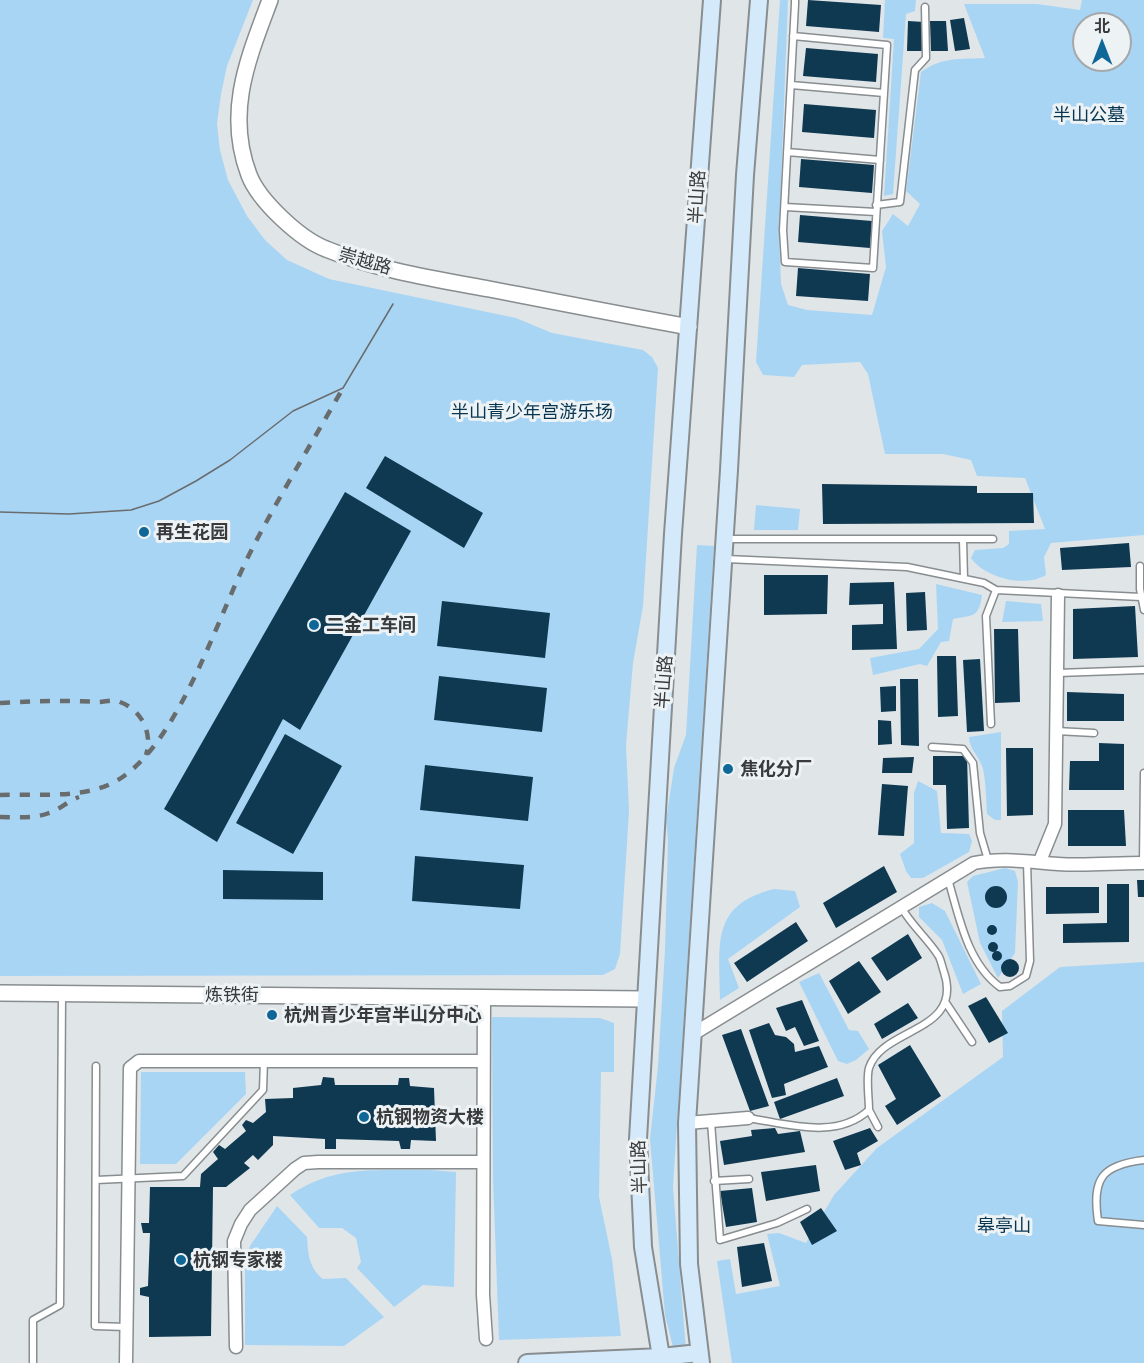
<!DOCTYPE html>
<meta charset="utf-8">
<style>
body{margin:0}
#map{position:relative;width:1144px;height:1363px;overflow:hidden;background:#e0e5e8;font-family:Commissioner,"Noto Sans SC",sans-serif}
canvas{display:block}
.north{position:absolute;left:1072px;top:12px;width:60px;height:60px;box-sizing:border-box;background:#edf2f5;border:2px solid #a5a8ab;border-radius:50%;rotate:0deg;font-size:16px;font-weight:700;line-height:24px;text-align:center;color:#383a3b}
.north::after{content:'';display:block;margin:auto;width:21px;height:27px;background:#0f6798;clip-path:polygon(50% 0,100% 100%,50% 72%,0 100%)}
</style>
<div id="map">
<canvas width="1144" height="1363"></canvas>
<div class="north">北</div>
</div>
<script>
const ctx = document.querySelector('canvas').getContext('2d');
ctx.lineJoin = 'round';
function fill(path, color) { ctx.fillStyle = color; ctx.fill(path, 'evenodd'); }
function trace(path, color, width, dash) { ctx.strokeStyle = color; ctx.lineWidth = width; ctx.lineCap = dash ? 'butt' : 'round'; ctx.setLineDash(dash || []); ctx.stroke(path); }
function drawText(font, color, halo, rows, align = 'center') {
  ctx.font = font + ' Commissioner,"Noto Sans SC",sans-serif'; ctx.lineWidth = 6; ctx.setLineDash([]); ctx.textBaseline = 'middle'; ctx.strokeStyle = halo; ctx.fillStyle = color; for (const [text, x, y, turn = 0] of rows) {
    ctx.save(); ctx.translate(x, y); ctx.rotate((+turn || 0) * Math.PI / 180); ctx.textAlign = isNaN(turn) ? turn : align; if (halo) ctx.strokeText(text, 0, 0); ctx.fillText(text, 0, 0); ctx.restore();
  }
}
fill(new Path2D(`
 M0 0H253L227 66 221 94 217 124 220 150 228 180 247 216 265 240 287 260 329 279 516 318 552 333 643 350 652 357 658 368 643 606 633 663 626 745 629 811 620 954 615 969 603 975 0 976Z
 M780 0H788L779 235 781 284 788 305 807 310 872 315 886 267 882 231 893 214 908 226 920 204 906 191 921 72C941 57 961 59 985 58L964 4H1037L1080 10 1082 0H1144V535L1051 543 1044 557 1046 575C1025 588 985 578 971 558L975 550 1003 548 1009 544V531L1045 529 1025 478 977 476 971 460 943 454H885L868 374 860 362 802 365 794 377 763 375 756 362ZM1084 24H1120V60H1084Z
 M885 0H916L915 11 906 14 893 194 884 196 894 39 883 38Z
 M756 505 800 509 798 530H754Z
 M697 545 714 546 673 1187 687 1363H677L665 1315 650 1139 658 1066 665 950 668 840 666 820 674 768 686 735Z
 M936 584 982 595C979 618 973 615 953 619L949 641 941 642 927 666 920 664 873 675 870 658 919 649 938 629Z
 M1006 601 1041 604 1043 621 1002 622Z
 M1001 732V820H995L987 814C986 799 986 783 983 769 980 757 969 749 969 737Z
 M918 781 937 791 941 833 969 834 972 841 969 852 923 878H911L906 871 900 854 914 843V793Z
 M1005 868 1015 871 1018 882 1015 953 998 978 980 943 967 882 973 876Z
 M774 889 795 891 800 907 728 959 739 988 720 1000C720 946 709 905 774 889Z
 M932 903 945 911 981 984 963 994 942 940 919 917V907Z
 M1144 962V1363H732L717 1261 730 1259 736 1294 780 1286 767 1234 779 1233 806 1243 834 1195 877 1148 1003 1057 1002 1011 1060 967Z
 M819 973 849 1030 858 1031 869 1049 856 1060 847 1064 838 1061 799 982Z
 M492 1017 600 1018 614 1023V1072H601L599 1197 612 1259 621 1336 499 1340 493 1179Z
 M141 1072H245L246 1094 176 1164H140Z
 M429 1170 456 1172 454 1287 423 1285 394 1307 357 1268 361 1262 356 1238 342 1228H319L290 1195C336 1164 376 1171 429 1170Z
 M277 1206 307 1237C308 1254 309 1268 323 1279L346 1278 384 1317 344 1346 245 1345V1264L250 1246Z`), '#a9d5f5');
fill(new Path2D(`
 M808 0 881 5 879 32 806 26Z
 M964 18 970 49 955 51 950 20Z
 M908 21 924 22 925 51H907Z
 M930 21H946L948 51H931Z
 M806 48 878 54 876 82 803 76Z
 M804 104 876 110 874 138 802 132Z
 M801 159 874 165 872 193 799 187Z
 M800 215 872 221 870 248 798 242Z
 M798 268 870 274 868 301 796 296Z
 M385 456 483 513 464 548 366 488Z
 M822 484 977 486V493H1033L1034 523 823 524Z
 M345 492 411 531 300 730 283 719 217 842 164 809Z
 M1129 543 1131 567 1062 570 1060 548Z
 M764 575H828L827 614 764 615Z
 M894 582 897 649 852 650V625L883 624V604L849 605 850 583Z
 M925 592 927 630 907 631 906 593Z
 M442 601 550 613 545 658 437 646Z
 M1135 606 1138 657 1073 659V609Z
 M994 629H1018L1020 702 995 703Z
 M937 656H956L958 716 938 717Z
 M980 659 984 731 967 732 963 660Z
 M439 676 547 688 542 732 434 720Z
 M900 679H918L919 746 901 745Z
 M896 686V711L881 712 880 687Z
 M1067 692 1124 694V721H1067Z
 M878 720 891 721 892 744 878 745Z
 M285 734 342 766 293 854 236 823Z
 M1099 743 1124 744V790H1069L1070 761H1099Z
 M1006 748H1033V815L1007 816Z
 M933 756H967L969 828 947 829 946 785H933Z
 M914 757 912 773H882L883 758Z
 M425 765 533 777 528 821 420 810Z
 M882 784 908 786 904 836 878 835Z
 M1068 810H1124L1126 846H1068Z
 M415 856 524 865 520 909 412 901Z
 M884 866 897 892 836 928 823 903Z
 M223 870 323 872V900L223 899Z
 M1137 880H1144V897H1138Z
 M1107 884H1129V942L1063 943V924L1107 923Z
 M985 897a11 11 0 1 1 22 0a11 11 0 1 1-22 0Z
 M1046 887H1099V913L1046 914Z
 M796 922 808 941 747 982 734 963Z
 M987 930a5 5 0 1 1 10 0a5 5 0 1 1-10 0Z
 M908 934 922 958 887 981 871 958Z
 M988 947a5 5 0 1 1 10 0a5 5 0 1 1-10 0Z
 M992 956a5 5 0 1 1 10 0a5 5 0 1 1-10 0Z
 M1001 968a9 9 0 1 1 18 0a9 9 0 1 1-18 0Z
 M859 961 881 992 848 1014 829 981Z
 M986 997 1008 1033 989 1043 968 1006Z
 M802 1000 819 1041 804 1046 795 1027 786 1031 776 1008Z
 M908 1003 918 1018 882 1039 874 1024Z
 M769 1023 775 1035 786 1037 794 1044 795 1052 819 1046 828 1067 784 1084 786 1095 772 1098 749 1030Z
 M741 1029 769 1106 750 1111 722 1035Z
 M910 1045 941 1096 897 1125 885 1106 896 1099 878 1065Z
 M323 1077 334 1078 335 1085H398L399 1078H409L410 1086 434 1088 436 1141 411 1140 410 1149H401L399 1141 336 1139V1149H325V1139L273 1136V1145L258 1160 253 1155 244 1163 250 1168 226 1187H213L211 1336 149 1337V1297L140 1295V1288L148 1286 150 1233H143L141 1223H149L150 1187H200L201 1174 218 1159 213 1152 219 1145 225 1149 246 1131 242 1125 246 1120 253 1123 266 1112 265 1099 293 1098V1088L321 1085Z
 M837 1078 844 1096 780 1119 774 1102Z
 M775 1128 778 1134 800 1131 805 1152 724 1165 720 1141 752 1136 751 1130Z
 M870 1128 878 1141 857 1153 861 1165 845 1170 833 1141Z
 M816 1165 820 1191 766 1201 761 1172Z
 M752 1188 757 1222 726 1227 720 1191Z
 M821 1208 837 1231 812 1245 800 1222Z
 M764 1243 772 1281 742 1287 737 1247Z`), '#0f3851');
const service = new Path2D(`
 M793 36 887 45 873 268 785 262 783 230 795 4V0
 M791 85 884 93
 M787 152 880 160
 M876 205 900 202 915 70 926 58 925 7
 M785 207 876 212
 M725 539H993
 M963 539 964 579
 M726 559 907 567 984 583 996 590 1141 597
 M1140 566V589L1144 610
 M1057 673 1144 670
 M991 724 986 616 996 590
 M1056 731 1094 733
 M932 747 963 749 973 763 980 833 988 860
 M1143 864 1144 773
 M948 879C959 916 967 963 1000 987L1010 986 1026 976 1030 961 1027 862
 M946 1003 972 1042
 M96 1066 95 1326 126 1327
 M869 1110 878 1127
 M748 1118C789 1124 836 1140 869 1110 869 1097 866 1079 869 1068 882 1027 964 1033 944 972 942 967 941 959 938 955 927 938 912 926 901 907
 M711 1122 720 1240 777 1223 807 1209
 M1144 1160C1101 1165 1092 1179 1098 1221L1144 1225
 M96 1180 183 1176 263 1090 264 1060
 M714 1181 749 1179
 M33 1363V1320L60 1305 62 995`);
const minor = new Path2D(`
 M1040 861 1055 824 1058 595
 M484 997 483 1295 486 1339
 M693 1034 974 863C1002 857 1030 862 1058 864 1085 866 1114 863 1142 863
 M687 1123 748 1118
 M236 1347 234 1241 241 1224 250 1210 295 1169 304 1163 318 1162H483
 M126 1363 130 1068 139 1061H483`);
const tertiary = new Path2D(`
 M270 0C248 59 225 112 249 175 259 201 300 239 326 249 377 270 435 279 489 289 556 302 622 315 689 327
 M0 993 644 999`);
const secondary = new Path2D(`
 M527 1363 661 1357 699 1353
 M662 1363 643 1247 638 1139 673 534 712 0
 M701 1363 689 1264 687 1123 729 470 745 175 759 0`);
trace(service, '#888d90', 9);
trace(minor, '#888d90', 15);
trace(tertiary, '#888d90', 18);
trace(secondary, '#888d90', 20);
trace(service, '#fff', 6);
trace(minor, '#fff', 12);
trace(tertiary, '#fff', 15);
trace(secondary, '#d4eafa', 16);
trace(new Path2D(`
 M0 512 69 514 131 510 159 501 196 481 230 460 293 411 343 388 393 304`), '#696c6d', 1.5);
trace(new Path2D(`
 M0 703C33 701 65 700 98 702 105 702 114 699 120 702 142 710 153 734 146 755
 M0 795C40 793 90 801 124 776 183 734 219 612 253 547 281 493 313 441 343 388
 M0 817C16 817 34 819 49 813 59 810 68 801 79 797`), '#696c6d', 4.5, [10, 10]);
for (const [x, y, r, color] of [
 [144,532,6,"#0f6798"],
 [314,625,6,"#0f6798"],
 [728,769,6,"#0f6798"],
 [272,1015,6,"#0f6798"],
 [364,1117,6,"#0f6798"],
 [181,1260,6,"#0f6798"]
]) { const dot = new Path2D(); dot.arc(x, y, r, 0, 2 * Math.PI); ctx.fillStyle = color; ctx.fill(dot); trace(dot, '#edf2f5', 2); }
drawText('18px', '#07344e', '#edf2f5', [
 ["半山公墓",1089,115],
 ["半山青少年宫游乐场",532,412],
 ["皋亭山",1004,1226]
]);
drawText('18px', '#383a3b', '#edf2f5', [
 ["半山路",697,197,-87],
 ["崇越路",365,261,16],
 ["半山路",664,682,-86],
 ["炼铁街",232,995],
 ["半山路",639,1167,-92]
]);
drawText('bold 18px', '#383a3b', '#edf2f5', [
 ["再生花园",156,532],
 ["二金工车间",326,625],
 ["焦化分厂",740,769],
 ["杭州青少年宫半山分中心",284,1015],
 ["杭钢物资大楼",376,1117],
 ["杭钢专家楼",193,1260]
], 'left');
</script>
